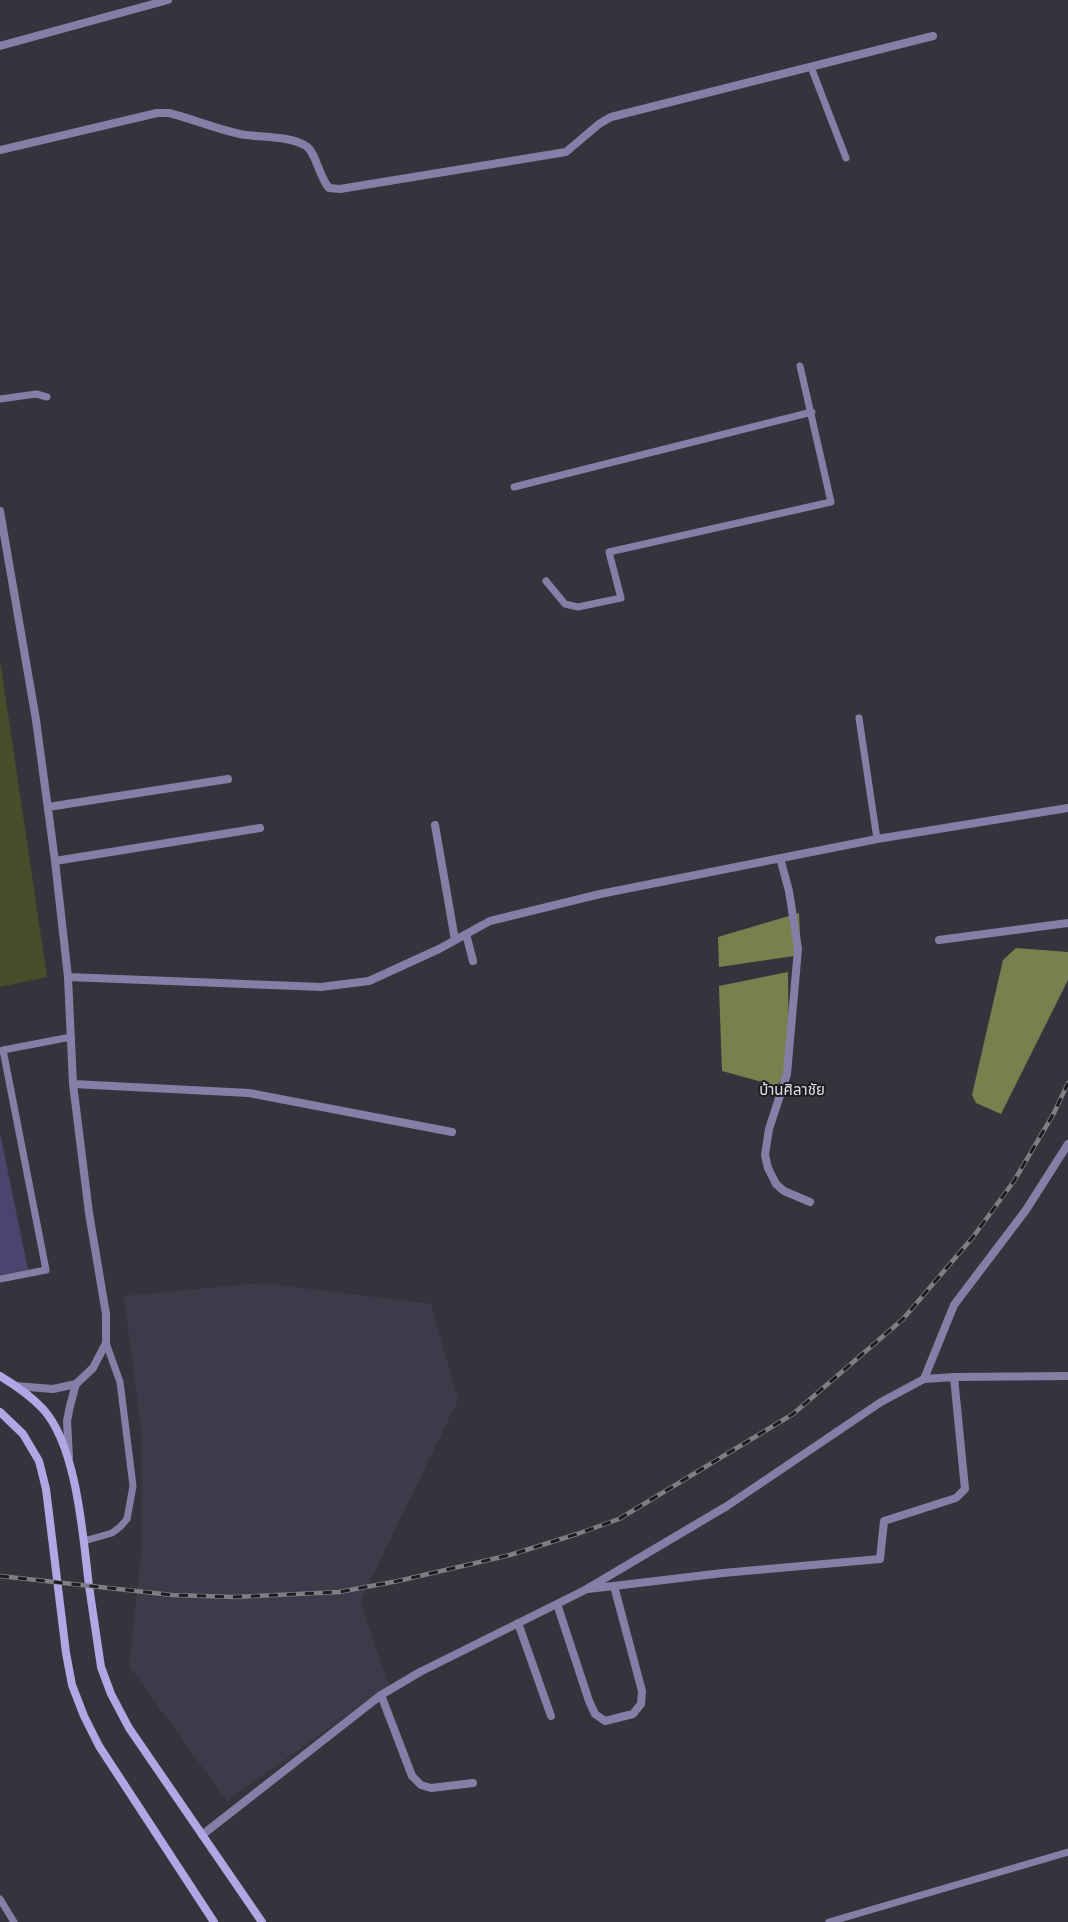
<!DOCTYPE html>
<meta charset="utf-8">
<style>
body{margin:0}
canvas{display:block;background:#35343c}
</style>
<canvas width="1068" height="1922"></canvas>
<script>
const ctx = document.querySelector('canvas').getContext('2d');
ctx.lineJoin = 'round';
function fill(path, color) { ctx.fillStyle = color; ctx.fill(path, 'evenodd'); }
function trace(path, color, width, dash) { ctx.strokeStyle = color; ctx.lineWidth = width; ctx.lineCap = dash ? 'butt' : 'round'; ctx.setLineDash(dash || []); ctx.stroke(path); }
function drawText(font, color, halo, rows, align = 'center') {
  ctx.font = font + ' Merriweather,"Noto Sans Thai",serif'; ctx.lineWidth = 4; ctx.setLineDash([]); ctx.textBaseline = 'middle'; ctx.strokeStyle = halo; ctx.fillStyle = color; for (const [text, x, y, turn = 0] of rows) {
    ctx.save(); ctx.translate(x, y); ctx.rotate((+turn || 0) * Math.PI / 180); ctx.textAlign = isNaN(turn) ? turn : align; if (halo) ctx.strokeText(text, 0, 0); ctx.fillText(text, 0, 0); ctx.restore();
  }
}
fill(new Path2D(`
 M262 1283 431 1304 458 1400 360 1602 389 1685 227 1801 129 1666 142 1548V1439L124 1296Z`), '#3c3b49');
fill(new Path2D(`
 M0 660 47 977 0 987Z`), '#494d2a');
fill(new Path2D(`
 M799 913 801 955 719 967 718 937Z
 M1016 948 1068 952V980L1001 1114 976 1103 972 1095 1003 960Z
 M788 972 789 1068 777 1086 722 1071 719 986Z`), '#7a7f4e');
fill(new Path2D(`
 M0 1133 28 1270 0 1275Z`), '#4b446e');
trace(new Path2D(`
 M811 67 846 158
 M0 399 36 394 47 397
 M514 487 812 412
 M546 581 565 604 578 607 621 598 609 552 831 502 800 366
 M859 718 877 839
 M0 1279 46 1270 3 1050 71 1037
 M84 1541 112 1533 120 1527 127 1519 133 1486 120 1382 106 1343
 M0 1899 14 1922
 M829 1922 1068 1852`), '#847fa6', 7);
trace(new Path2D(`
 M0 46 168 0
 M0 150 157 113H169C193 119 216 129 240 134 259 138 289 135 306 146 316 152 319 177 329 188L340 189 566 152 599 124 611 117 933 36
 M0 511 36 720 55 861 68 977 73 1084 89 1213 106 1314V1343L93 1368 76 1384 70 1406 67 1421 69 1457
 M48 807 228 779
 M435 825 455 940
 M780 858 789 891 798 949 787 1074 769 1129 765 1155 768 1168 776 1184 784 1191 810 1202
 M55 861 260 828
 M466 934 473 961
 M939 940 1068 923
 M68 977 321 987 369 981 439 949 490 921 600 894 877 839 1068 808
 M73 1084 249 1093 452 1132
 M924 1379 954 1305 1026 1210 1068 1144
 M16 1386 53 1389 76 1384
 M588 1589 723 1573 880 1559 884 1521 956 1498 965 1489 954 1377
 M557 1604 589 1701 595 1714 605 1721 633 1714 641 1704 642 1691 614 1586
 M518 1623 551 1716
 M381 1695 412 1776 421 1785 431 1788 473 1783
 M202 1835 381 1695 420 1672 585 1590 727 1506 881 1402 924 1379 954 1377 1068 1376`), '#847fa6', 8);
trace(new Path2D(`
 M0 1376C15 1385 31 1396 43 1409 77 1446 83 1537 89 1586 93 1613 97 1640 101 1667L111 1694 129 1728 262 1922
 M0 1412 23 1434 39 1461 46 1489 66 1653 72 1685 84 1716 99 1746 214 1922`), '#b0a8e5', 8);
const rail = new Path2D(`
 M0 1576 172 1595 234 1597 339 1592 398 1581 510 1555 577 1534 619 1519 793 1414 903 1319 973 1237 1014 1181 1054 1113 1068 1083`);
trace(rail, '#7f7e85', 4.5);
trace(rail, '#1d1c20', 3, [9]);
drawText('15px', '#e1e0ea', '#1d1c20', [
 ["บ้านศิลาชัย",792,1091]
]);
</script>
